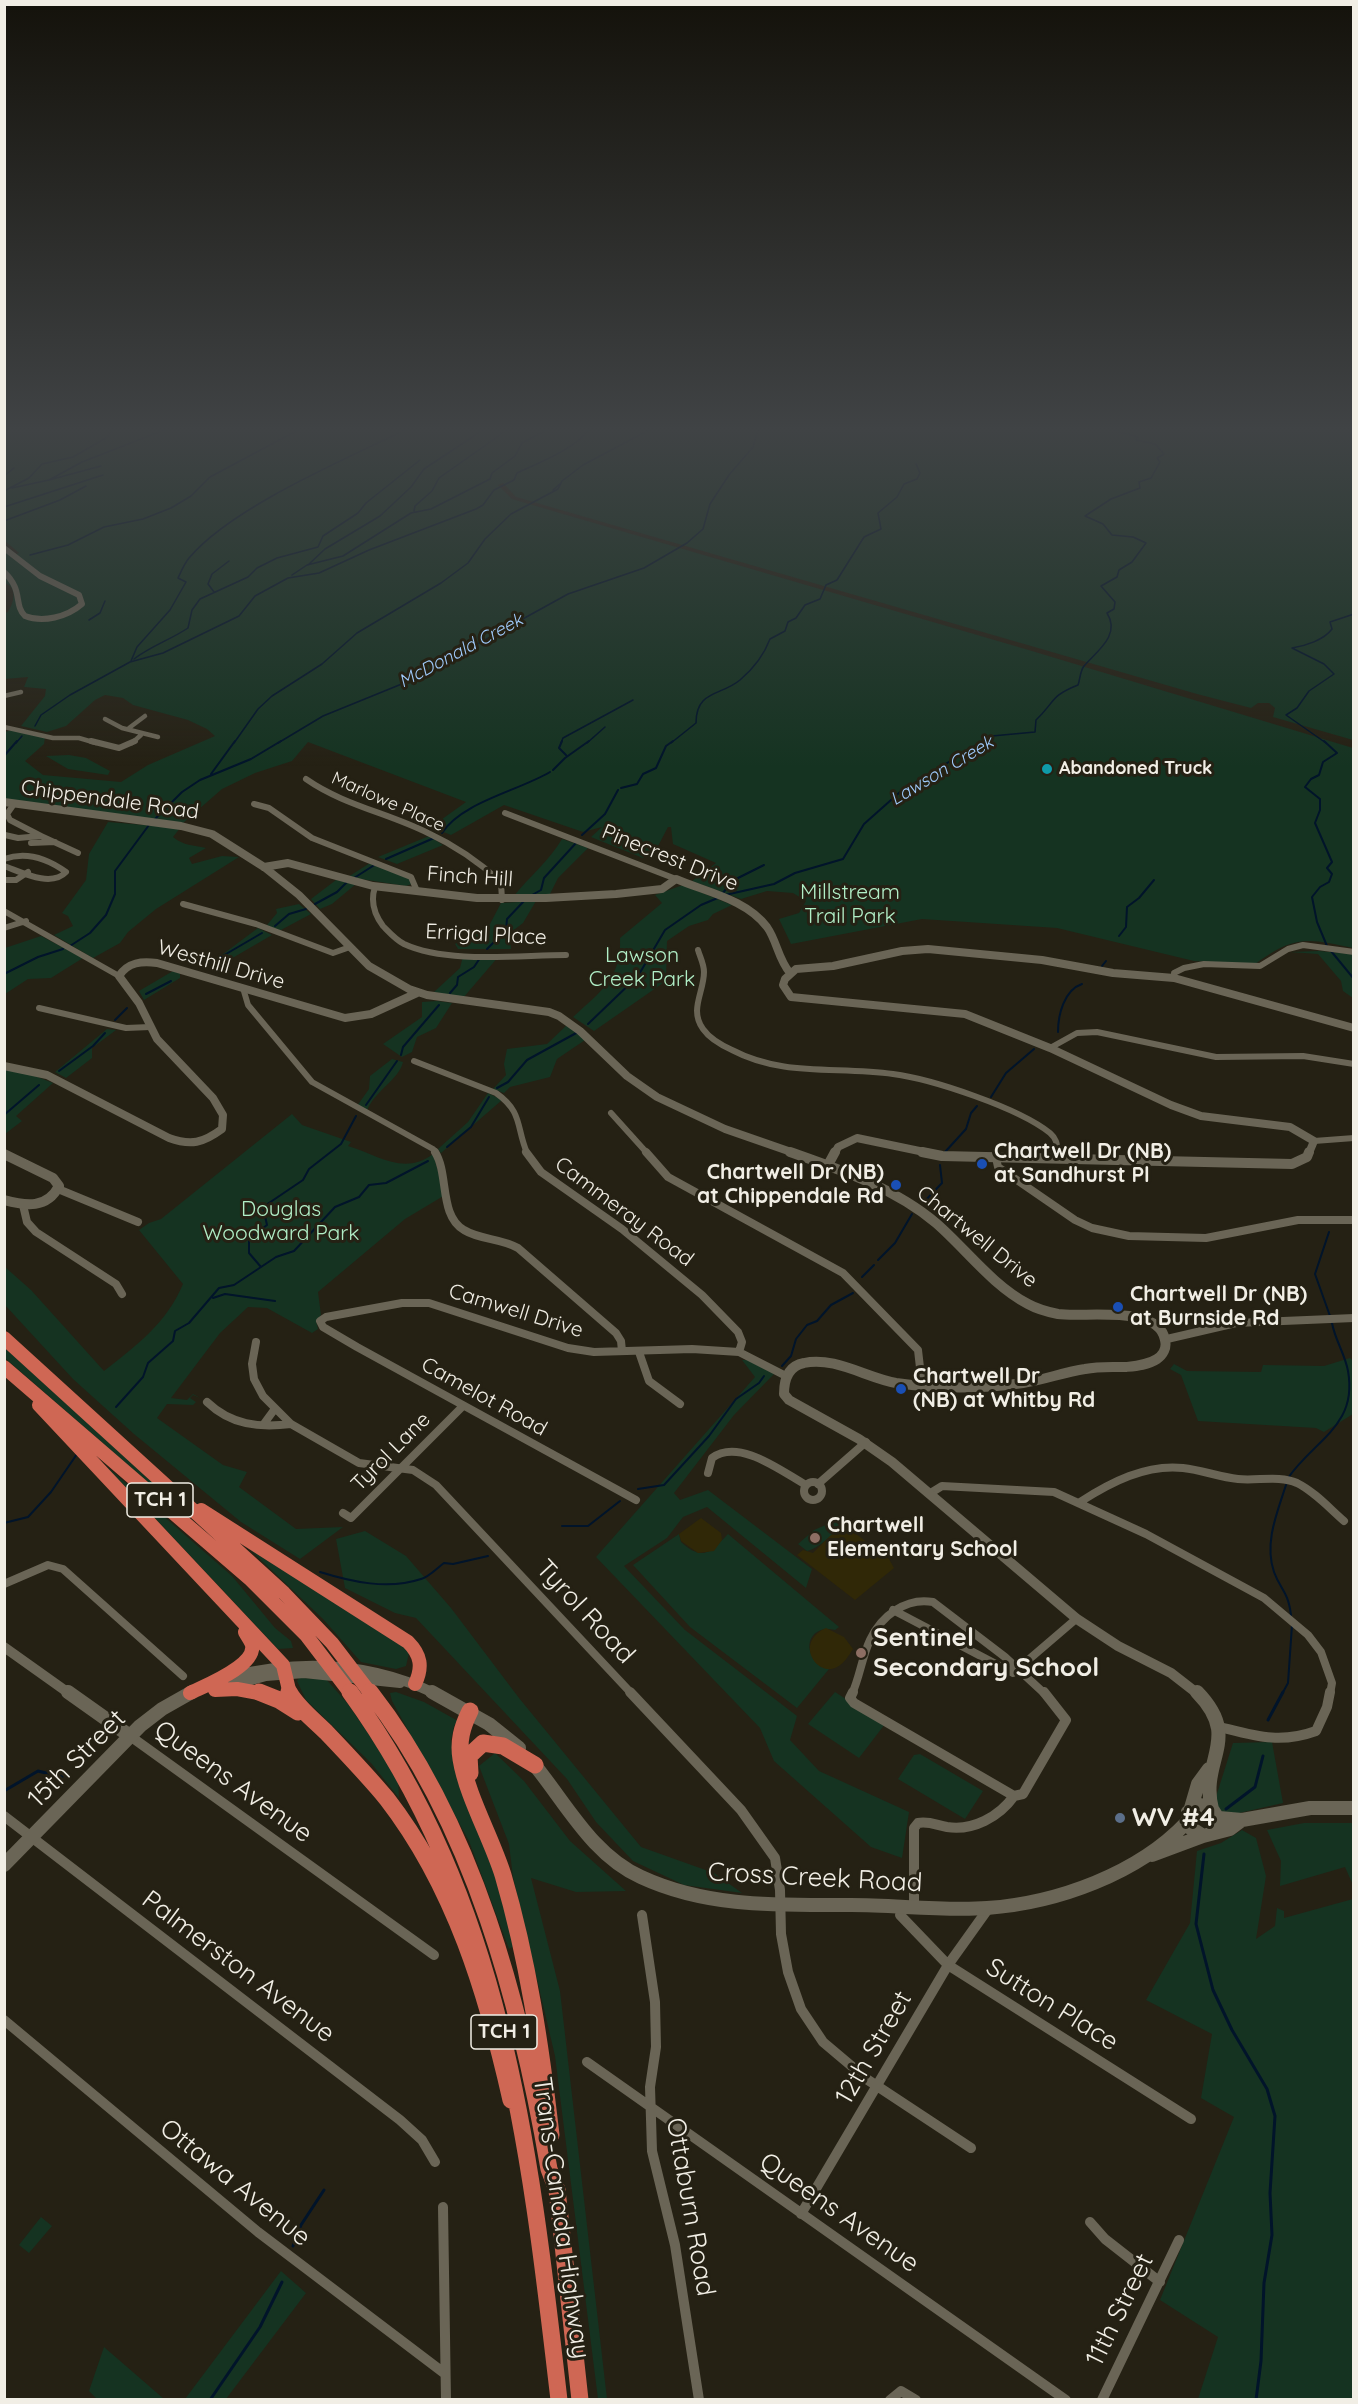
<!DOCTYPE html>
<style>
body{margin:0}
#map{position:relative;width:1358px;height:2404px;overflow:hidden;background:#252114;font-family:Quicksand,sans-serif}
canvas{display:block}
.frame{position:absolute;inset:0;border:6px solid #f1eee5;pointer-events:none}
</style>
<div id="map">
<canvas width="1358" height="2404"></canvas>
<div class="frame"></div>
</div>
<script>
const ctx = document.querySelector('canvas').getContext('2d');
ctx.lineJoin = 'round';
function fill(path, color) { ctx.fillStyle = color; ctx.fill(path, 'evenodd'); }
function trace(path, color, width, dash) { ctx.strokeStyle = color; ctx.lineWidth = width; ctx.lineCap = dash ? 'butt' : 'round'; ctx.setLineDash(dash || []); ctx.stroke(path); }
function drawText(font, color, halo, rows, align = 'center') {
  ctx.font = font + ' Quicksand,sans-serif'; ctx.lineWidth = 6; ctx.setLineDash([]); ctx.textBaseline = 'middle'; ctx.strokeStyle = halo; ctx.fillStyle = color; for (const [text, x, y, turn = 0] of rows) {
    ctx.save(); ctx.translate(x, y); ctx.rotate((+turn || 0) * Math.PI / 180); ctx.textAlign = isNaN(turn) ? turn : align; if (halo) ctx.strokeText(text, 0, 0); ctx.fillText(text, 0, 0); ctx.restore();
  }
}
fill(new Path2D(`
 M5 430H1353V740L1273 717 1275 708 1269 703H1258L1251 708 1197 694 516 497 503 483 498 485 512 499 1032 651 1353 748V948C1307 938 1294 935 1254 965L1194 961 1057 928 922 919 791 944 779 919 799 913 806 901 793 893 767 891 741 899 692 881 716 863 673 844 671 827H668L657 848 643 858 591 837 602 827 583 832 504 805 451 835 431 827 466 802 308 742 292 761 255 773 222 789 183 823 5 799V732L15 729 45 737 44 744 25 761 43 775 121 782 148 765 215 736 207 729 188 720 133 705 123 698 105 695 95 700 66 726 47 732 21 726 45 696 46 689 24 687 28 677 5 679V611L7 613C14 604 18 588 5 583L4 551 11 556 19 553 5 541Z
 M69 755 86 758 110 771 108 775 68 769 46 756Z
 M108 822 180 828 173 837C184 846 193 845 206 848L189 858 192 864 222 856 239 857 156 909 128 932 120 943 93 958 54 935 73 926 68 916 62 913 86 880 89 854Z
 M429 836 443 845 397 864 378 857Z
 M562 839 588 848 558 878 550 894 513 897C529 877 549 861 562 839Z
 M370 863 410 879 412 884 406 886 348 877Z
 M336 880 356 884 332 904 320 909 311 899Z
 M683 885 732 905 713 914 708 920 689 926 667 941 666 981 594 1031 573 1017C600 992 622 978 620 938L662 903 655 895Z
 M536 901 523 923 510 933 511 949H458L455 944 490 924 501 903Z
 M299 904 311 914 279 931 267 925 277 913 276 909Z
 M258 928 272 935 217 967 215 960Z
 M41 936 83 958 51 978 28 979 5 994V948Z
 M1319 951 1353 954V998L1343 991 1341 981 1318 954 1290 952Z
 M463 956H499L463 998 434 992 460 968Z
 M173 971 180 973V978L144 1000 139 991Z
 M437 1001 452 1003 436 1028 417 1037 412 1052 402 1057 383 1044 422 1017V1002Z
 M568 1024 585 1040 557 1059 550 1077 510 1087 504 1093 493 1089 506 1075 504 1064 507 1049 547 1044Z
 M107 1029 116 1030 92 1048V1058L66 1078 55 1072Z
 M392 1059 403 1062C399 1080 374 1091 367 1111L357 1106 369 1089 370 1076Z
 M5 1069 30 1074 53 1083 16 1116 22 1121 5 1134Z
 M488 1093 502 1100 441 1153 438 1149 468 1122Z
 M292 1114 302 1125 351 1142 348 1146C378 1155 404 1176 433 1154L445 1195 405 1219 318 1292 321 1315 316 1321 318 1329 312 1333 267 1308 248 1307 220 1333 171 1398 187 1400 193 1394 200 1398 193 1395 190 1398 196 1402 193 1405 167 1404 157 1418 223 1465 247 1472 239 1487 296 1529 343 1527 300 1559 241 1522 134 1434 73 1379 5 1305V1267L31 1290 104 1371C137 1345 166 1324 183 1284L139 1230 149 1223 161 1219Z
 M4 1347 191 1517 190 1519 5 1358Z
 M1350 1358 1353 1361V1414L1324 1432 1316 1428 1198 1421 1181 1375 1170 1369 1174 1364 1187 1371 1261 1372 1263 1365 1324 1366Z
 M742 1360H748L774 1374 734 1415 674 1493 680 1500 708 1490 812 1569 806 1588 707 1507 683 1517 667 1538 624 1566 685 1630 797 1716 790 1740 819 1771 909 1812 902 1858 871 1847 774 1761 760 1728 596 1557 755 1377Z
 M104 1464 232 1576 275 1628 291 1641 293 1648 278 1649Z
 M835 1521 842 1528C831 1534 820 1548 807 1551L798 1544 814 1530Z
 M365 1531 406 1556 451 1608 519 1698 641 1847 714 1873 742 1893 684 1885 633 1861 596 1822 567 1779 416 1618 395 1613 345 1588 336 1539Z
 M679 1534 681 1542C703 1562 711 1552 728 1534L839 1627 835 1630C808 1623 797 1656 829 1669L797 1708 690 1627 633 1565Z
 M243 1543 399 1640 409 1653 406 1666 396 1669 361 1662 323 1619Z
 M299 1678 326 1679 348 1704 398 1777 399 1798 371 1763 306 1700 297 1681Z
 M396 1692 424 1702 458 1721 454 1726 451 1740 455 1757 489 1852 516 1945 509 1949 469 1841 392 1701 390 1693Z
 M835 1692 885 1724 859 1758 808 1724Z
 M1272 1742 1283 1803 1226 1816 1214 1803 1233 1743Z
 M495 1753 524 1781 570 1841 626 1891 576 1892 531 1878 560 1991 607 2399H598L555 2056 513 1877 509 1844 479 1766Z
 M920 1754 983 1791 965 1819 898 1779 914 1755Z
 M1304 1823H1353V1885L1345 1867 1280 1886 1281 1861 1267 1830Z
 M1242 1830 1256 1838 1266 1876 1256 1939 1275 1926 1277 1908 1284 1911V1918L1353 1899V2399H1198L1218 2337 1160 2300 1234 2117 1201 2098 1212 2034 1146 2000 1190 1923 1197 1851 1221 1843Z
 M41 2217 52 2226 29 2253 19 2245Z
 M281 2271 306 2293 226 2399H185Z
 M104 2347 164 2399H97L89 2391Z`), '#153321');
fill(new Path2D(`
 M701 1518 721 1533 722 1540 714 1551 698 1553 681 1541 679 1534Z
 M843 1524 889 1559 894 1568 855 1600 797 1555 803 1550 813 1553 831 1535 843 1529Z
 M826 1628 844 1637 853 1649C849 1655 844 1664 837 1667 818 1678 793 1643 826 1628Z`), '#302807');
trace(new Path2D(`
 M4 476 14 468
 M49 480 101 466
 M12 488 49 480 82 462 164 430
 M553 490 561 483
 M4 491 29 478 42 464 73 457 106 438 113 430
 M4 507 103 475
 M414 511 415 506 432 491 439 478 507 430
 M4 521 60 500 86 486
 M30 555 68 545 104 527 143 519 171 508 191 496 210 477 298 430
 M308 565 325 549 380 516 411 487 424 469 483 430
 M292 575 307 565 343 556 411 513 431 509 490 479 492 473 515 456 522 443 546 430
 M214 592 208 584 212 574 229 561
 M89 620 100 613 105 601
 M134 659C151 646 170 640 188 628L192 610 200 599 248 577 257 568 277 558 318 547 323 536 358 513 366 503 420 460
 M131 661 137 647 170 610 186 582 178 578C181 572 184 564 189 558 232 507 344 460 405 430
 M35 726 41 715 70 695 130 662 163 653 239 616 255 596 288 578 319 573 369 550 476 509 483 505 494 490 514 480 517 473C536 464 577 448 588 430
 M16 743 22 736
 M234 743 258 709 272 696 322 664 357 633 441 583 468 563 485 539 511 514 558 489 562 481 583 465 649 430
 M278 743 323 716 414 679 568 594 644 568 687 543 703 529 710 504 729 475 753 447 758 430
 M561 743 563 738 633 700
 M587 743 605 727
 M671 743 696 723C696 690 721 696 740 680 753 669 764 655 770 639L785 631 788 622 796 618 805 605 820 599 826 585 837 580 864 537 881 529 878 513 897 497 904 484 917 479 920 473 916 464
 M981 743 992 736 1035 732 1036 720C1055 702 1050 696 1078 685 1080 680 1080 671 1084 666 1097 651 1121 635 1107 613L1114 609 1115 602 1101 586 1117 577 1119 570 1132 562 1146 543 1133 537 1112 535 1103 524 1085 516 1111 499 1140 488 1139 482 1151 478 1160 462 1157 458 1164 454 1155 444 1136 440 1138 437 1113 430
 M1326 743 1286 715 1297 708 1309 691 1334 674 1324 664 1292 648C1305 646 1324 640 1332 629L1330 622 1354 614`), '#01142a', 1.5);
trace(new Path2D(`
 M562 741 559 748 566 755
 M1324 741 1337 753 1323 762 1319 775 1311 779 1305 787 1320 799V810L1315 823 1332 862 1327 868 1332 874 1329 882 1320 887 1312 897 1317 922 1327 946
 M4 756 17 741
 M553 770 565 758 589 741
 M211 774 235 741
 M621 788 637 784 643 774 656 768 666 746 673 741
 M153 821 182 792 200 780 251 759 281 741
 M442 833C462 802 518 791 550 772
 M582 835 605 814 618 790
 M386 859 434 838
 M354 878 376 864
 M532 895 541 890 544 878 576 843
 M721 895 734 880 764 865
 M725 895 774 884 795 873 843 859 864 824 900 792 983 741
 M315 904 337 892 347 882
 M275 926 289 914 306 909
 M1119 936 1126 927 1127 907 1139 898 1154 880
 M70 946 90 933 106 915 115 894V871L149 825
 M487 949 506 930 507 919 524 901
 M1331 951 1354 979
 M1102 966 1106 961
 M202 968 262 933
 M4 974 38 957 63 949
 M450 993 457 985 458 977 474 967 480 958
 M146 994 171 981
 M115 1020 127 1008
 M588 1024 638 976 665 930 701 905 720 897
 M1058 1032C1058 1015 1064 990 1082 984
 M401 1055 403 1047 439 1005
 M59 1071 93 1046 105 1033
 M497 1088 508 1082 527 1060 578 1032
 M991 1097 1006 1073 1034 1049
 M366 1105 397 1061
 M4 1115 39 1085
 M447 1147 471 1127 489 1097
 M945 1152 966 1129 971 1113 977 1106
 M924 1202 942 1183 940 1165
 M1329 1232 1315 1274 1330 1316
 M878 1260 895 1243 912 1214
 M261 1267 249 1253V1239L267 1225 263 1207 303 1180 309 1169 341 1144 356 1116
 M862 1277 874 1265
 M213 1298 225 1294 275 1301
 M782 1366 791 1356 796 1339 807 1325 817 1321 831 1305 853 1293
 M116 1407 143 1377 148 1363 173 1341 175 1331 189 1323 219 1288 234 1285 276 1257 294 1251 335 1207 359 1197 369 1185 386 1183 428 1161
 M1288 1478C1314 1440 1358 1426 1348 1371 1345 1354 1335 1340 1332 1323
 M1286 1485C1277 1513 1264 1543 1274 1572 1281 1591 1288 1591 1291 1615
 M638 1489 664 1485 709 1436 736 1399 759 1383 764 1376
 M4 1523 28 1517 51 1492 77 1454
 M562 1526H588L620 1501
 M320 1572C352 1582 388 1590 421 1579 429 1577 437 1568 444 1563L453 1564 488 1556
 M1282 1694 1288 1683 1292 1625`), '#01142a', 2);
trace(new Path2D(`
 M1268 1720 1283 1692
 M4 1791 38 1771 62 1777
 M1226 1809 1255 1787 1263 1756
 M1204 1854 1196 1924 1213 1990 1232 2030 1267 2089 1275 2116 1270 2193 1272 2235 1264 2283 1261 2361 1256 2400
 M293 2246 301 2225 324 2190
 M210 2400 260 2327 282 2282`), '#01142a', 3);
trace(new Path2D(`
 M4 696 21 692
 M105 719 122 728 158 737
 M4 727 53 738H79L96 743
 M129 728 145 716
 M132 743 141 735`), '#6a6556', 4.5);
trace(new Path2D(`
 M91 741 119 748 135 741
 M306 779C343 805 388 813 428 833 454 845 480 863 501 882L502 900
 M14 804 7 814 10 820 41 836
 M254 804 269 808 312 838 411 877 417 891
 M505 813 676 879
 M5 835 18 838 41 836 78 853
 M31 843 55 842
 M4 859C26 851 48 859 66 872 51 888 21 872 4 866
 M4 880H16L28 872
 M375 887C370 902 374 914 383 926 389 932 396 940 404 944 447 964 519 955 566 955
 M183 904 256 924 333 953 350 947
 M4 911 119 976
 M4 928 26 921
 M698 950C700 957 704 964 704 972 704 992 689 1010 703 1029 710 1039 721 1045 732 1050 783 1077 837 1066 893 1074 932 1079 1019 1108 1050 1133 1057 1139 1057 1145 1058 1153
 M1174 978V973L1184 968 1204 964 1260 966 1288 949 1303 945 1354 952
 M243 988 248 1005 312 1082 433 1149 436 1153
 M39 1008 126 1028 150 1027
 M1050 1048 1077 1033 1097 1032 1216 1057 1303 1056 1354 1064
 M414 1061 496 1093C523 1112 516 1127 527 1153
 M611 1113 647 1153
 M1314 1141 1354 1138`), '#6a6556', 6);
trace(new Path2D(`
 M435 1152C449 1174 439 1216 464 1230 480 1240 501 1238 518 1248L616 1333 621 1341 622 1351
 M526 1152 541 1172 622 1229 702 1295 738 1332 742 1342 739 1352
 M646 1152 668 1177 843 1273 918 1350 922 1385
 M1058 1152 1059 1158
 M996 1158 998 1167 1075 1220 1092 1228 1129 1236 1206 1238 1298 1220H1354
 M58 1189 138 1222
 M23 1205 27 1222 36 1232 116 1284 122 1294
 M1167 1339 1236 1323 1354 1318
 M256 1342 252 1364 254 1379 263 1396 291 1424 359 1463 413 1470 436 1485 632 1694
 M639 1352 649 1381 680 1404
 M207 1402C231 1425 259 1428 291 1424
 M263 1425 274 1410
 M708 1473 712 1458C739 1438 781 1471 806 1485
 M804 1491a9 9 0 1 1 18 0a9 9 0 1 1-18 0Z
 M818 1484 866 1442
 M929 1494 942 1486 1054 1492 1146 1534 1264 1598 1308 1635 1321 1652 1332 1683 1330 1694
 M636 1500 357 1347 323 1327 320 1321 326 1317 402 1303H429L568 1348 594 1352 692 1349 739 1352 786 1376
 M1080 1502C1111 1482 1146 1464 1183 1468 1202 1470 1219 1477 1238 1479 1258 1481 1279 1475 1297 1483 1315 1492 1329 1508 1344 1521
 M343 1513 351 1518 463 1406
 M4 1584 48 1565 63 1569 183 1676
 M893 1610 1013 1673 1076 1619
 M852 1694C860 1676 862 1657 870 1640 881 1616 906 1597 933 1602L1005 1657 1045 1694`), '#6a6556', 8);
trace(new Path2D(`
 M630 1692 741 1810 775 1858 780 1890 781 1934 788 1972 801 2009 823 2042 868 2080 971 2148
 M853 1692 850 1698 854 1703 1014 1796 1023 1794 1066 1720 1044 1692
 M1220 1727C1256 1736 1280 1744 1316 1731L1327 1707 1330 1692
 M130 1736 434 1955
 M4 1816 400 2120 422 2140 435 2162
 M914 1906V1828L918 1823C929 1821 936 1825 947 1827 973 1831 999 1817 1014 1796
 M642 1915 655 2002 656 2047 650 2087 652 2151 675 2245 699 2400
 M900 1915 948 1965 1191 2119
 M4 2020 258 2232 444 2373
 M587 2062 1066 2400
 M443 2207 446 2400
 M801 2214 948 1965 988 1909
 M1090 2222 1105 2239 1160 2282
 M890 2400 901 2391 916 2400
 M1102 2400 1179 2240`), '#6a6556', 10);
trace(new Path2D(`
 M4 548 40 576 79 595 82 604C67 617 43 623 25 616 13 604 24 591 4 572`), '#6a6556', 6);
trace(new Path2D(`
 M4 802 181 826 212 834 264 867 299 895 369 966 409 989 427 995 549 1012 559 1016 580 1031 627 1076 657 1097 725 1129 794 1153
 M264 867 288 863 373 886 477 898H546L616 894 662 889 676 879C706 892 746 899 767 927 777 941 778 959 790 973
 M4 1066 47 1075 169 1138C191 1146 203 1143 222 1129L223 1115 213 1098 157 1039 139 1003 119 976C128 962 142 961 157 963L345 1018 371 1014 417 993
 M835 1153 838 1147 857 1138 929 1153
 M1309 1153 1314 1141 1290 1127 1201 1116 1171 1105 1050 1048 965 1014 791 997 783 985 785 979 796 969 833 966 902 951 928 949 1042 960 1113 973 1174 978 1354 1028`), '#6a6556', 8);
trace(new Path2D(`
 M790 1152C841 1170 895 1188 936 1223 966 1249 992 1285 1028 1304 1037 1309 1048 1312 1058 1314 1084 1318 1159 1304 1165 1340 1167 1348 1163 1355 1157 1359 1148 1365 1136 1366 1126 1367 1112 1367 1099 1366 1085 1369 1064 1372 1044 1380 1023 1383 982 1389 938 1389 896 1383 867 1378 834 1356 804 1363 788 1366 784 1380 784 1394L789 1400 859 1439 892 1462 1077 1619 1118 1646 1171 1673 1198 1694
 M922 1152 942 1156 1292 1164 1307 1157 1309 1152
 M4 1154 53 1178 59 1186C47 1209 26 1206 4 1200
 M828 1165 835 1152
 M4 1647 70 1694
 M232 1676C302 1659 370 1662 436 1694
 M230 1686 266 1676 304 1673 400 1683
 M189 1694 194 1691`), '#6a6556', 10);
trace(new Path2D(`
 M68 1692 130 1736
 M432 1692 489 1724 519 1748
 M1197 1692C1243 1739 1199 1760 1212 1809
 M533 1763C566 1803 592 1855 641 1877 708 1908 779 1905 851 1905 896 1905 942 1911 987 1908 1057 1903 1138 1874 1187 1822
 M1191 1808 1198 1784 1209 1769
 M1219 1818 1242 1820 1310 1808H1354
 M1218 1832 1221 1823 1212 1809 1200 1805 1188 1812 1189 1827 1203 1836 1230 1829 1242 1820
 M1152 1855 1203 1836
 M4 1865 140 1726 162 1709 192 1692`), '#6a6556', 14);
trace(new Path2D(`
 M4 1338 284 1593 332 1643 371 1694
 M4 1367 251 1580 306 1635 351 1694
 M39 1405 283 1665 290 1694
 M201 1510 408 1642C421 1655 423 1667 415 1684
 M215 1690 237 1689 264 1694
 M190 1693C206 1685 256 1666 252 1645 251 1641 247 1636 245 1632`), '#cf6754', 14);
trace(new Path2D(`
 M259 1692 279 1700 298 1712
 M289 1692C297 1707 314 1720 326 1732 347 1754 368 1776 387 1799 455 1887 487 1994 511 2100
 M350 1692C503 1903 530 2149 559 2400
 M370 1692C474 1825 521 2006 549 2169L557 2190 580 2400
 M470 1711C462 1727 458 1741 461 1759 467 1796 491 1837 503 1875 528 1960 541 2047 551 2135
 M470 1773 469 1756 483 1743 503 1746 535 1765`), '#cf6754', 17);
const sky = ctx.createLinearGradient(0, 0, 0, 767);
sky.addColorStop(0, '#14120b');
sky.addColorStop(0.56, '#404345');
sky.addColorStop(1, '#40434500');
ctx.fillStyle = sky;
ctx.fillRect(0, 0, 1358, 767);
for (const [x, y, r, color] of [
 [1047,769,6,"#0f9aa8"],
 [982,1164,6,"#1a4fb4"],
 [896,1185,6,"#1a4fb4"],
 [1118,1307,6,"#1a4fb4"],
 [901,1389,6,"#1a4fb4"],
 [815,1538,6,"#8d6e63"],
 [861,1653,6,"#8d6e63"],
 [1120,1818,6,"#5c6f8a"]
]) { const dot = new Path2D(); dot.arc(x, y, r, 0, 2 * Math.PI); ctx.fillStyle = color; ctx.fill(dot); trace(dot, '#252114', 2); }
drawText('italic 18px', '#9fcafb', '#252114', [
 ["McDonald Creek",461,651,-28],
 ["Lawson Creek",942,771,-31]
]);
drawText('bold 18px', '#f1eee5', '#252114', [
 ["Abandoned Truck",1059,769]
], 'left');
drawText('18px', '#f1eee5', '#252114', [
 ["Marlowe Place",388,802,24]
]);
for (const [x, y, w] of [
 [160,1500,66],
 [504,2032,66]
]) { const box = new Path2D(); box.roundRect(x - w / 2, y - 17, w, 34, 4.5); ctx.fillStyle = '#252114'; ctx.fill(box); trace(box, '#f1eee5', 1.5); }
drawText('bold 20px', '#f1eee5', null, [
 ["TCH 1",160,1500],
 ["TCH 1",504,2032]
]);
drawText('21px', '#f1eee5', '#252114', [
 ["Chippendale Road",110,800,8],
 ["Pinecrest Drive",670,858,22],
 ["Finch Hill",470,877,4],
 ["Errigal Place",486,935,3],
 ["Westhill Drive",221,965,16],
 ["Cammeray Road",624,1212,37],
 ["Chartwell Drive",977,1237,39],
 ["Camwell Drive",516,1311,17],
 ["Camelot Road",484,1397,29],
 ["Tyrol Lane",391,1452,-45]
]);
drawText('21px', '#b1efc7', '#252114', [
 ["Millstream",850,893],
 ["Trail Park",850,917],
 ["Lawson",642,956],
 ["Creek Park",642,980],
 ["Douglas",281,1210],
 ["Woodward Park",281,1234]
]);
drawText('bold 21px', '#f1eee5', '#252114', [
 ["Chartwell Dr (NB)",994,1152],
 ["at Sandhurst Pl",994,1176],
 ["Chartwell Dr (NB)",884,1173,"right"],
 ["at Chippendale Rd",884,1197,"right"],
 ["Chartwell Dr (NB)",1130,1295],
 ["at Burnside Rd",1130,1319],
 ["Chartwell Dr",913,1377],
 ["(NB) at Whitby Rd",913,1401],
 ["Chartwell",827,1526],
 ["Elementary School",827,1550]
], 'left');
drawText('26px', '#f1eee5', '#252114', [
 ["Tyrol Road",585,1612,47],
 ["15th Street",77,1759,-45],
 ["Queens Avenue",233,1782,36],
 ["Cross Creek Road",815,1878,3],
 ["Palmerston Avenue",238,1967,37],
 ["Sutton Place",1052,2005,32],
 ["12th Street",874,2048,-60],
 ["Ottawa Avenue",235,2183,39],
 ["Ottaburn Road",690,2207,80],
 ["Queens Avenue",839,2213,35],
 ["Trans-Canada Highway",561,2218,82],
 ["11th Street",1120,2310,-64]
]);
drawText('bold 26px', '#f1eee5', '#252114', [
 ["Sentinel",873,1638],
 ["Secondary School",873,1668],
 ["WV #4",1132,1818]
], 'left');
</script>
